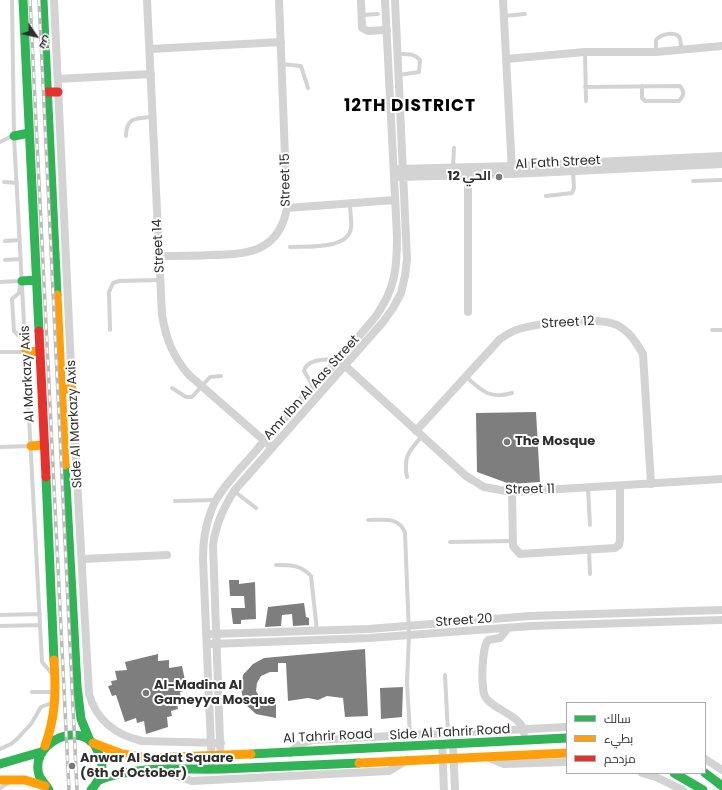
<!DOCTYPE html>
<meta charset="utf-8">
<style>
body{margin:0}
#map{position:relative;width:722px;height:790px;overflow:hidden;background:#fff;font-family:Poppins,Cairo,sans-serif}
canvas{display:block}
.legend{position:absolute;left:566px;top:702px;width:140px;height:72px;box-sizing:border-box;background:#fff;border:1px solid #ababab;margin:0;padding:5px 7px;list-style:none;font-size:12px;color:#2e2e2e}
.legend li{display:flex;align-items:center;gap:8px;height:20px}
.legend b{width:20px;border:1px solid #ababab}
.north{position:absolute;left:16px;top:16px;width:40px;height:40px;-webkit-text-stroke:3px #fff;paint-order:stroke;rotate:124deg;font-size:11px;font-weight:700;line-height:16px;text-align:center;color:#2e2e2e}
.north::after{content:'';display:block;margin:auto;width:14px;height:18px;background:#2e2e2e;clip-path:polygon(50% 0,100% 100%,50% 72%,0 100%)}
</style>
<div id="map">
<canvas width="722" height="790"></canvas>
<ul class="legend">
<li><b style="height:5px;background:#30b455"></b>سالك</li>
<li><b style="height:5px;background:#ff9f0a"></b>بطيء</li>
<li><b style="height:5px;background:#e5322d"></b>مزدحم</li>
</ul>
<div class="north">ش</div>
</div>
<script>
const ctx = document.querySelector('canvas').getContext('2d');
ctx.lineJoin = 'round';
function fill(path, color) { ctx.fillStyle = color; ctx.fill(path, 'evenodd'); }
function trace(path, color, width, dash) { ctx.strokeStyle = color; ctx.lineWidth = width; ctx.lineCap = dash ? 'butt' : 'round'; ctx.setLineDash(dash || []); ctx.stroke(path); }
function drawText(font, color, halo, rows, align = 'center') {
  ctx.font = font + ' Poppins,Cairo,sans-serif'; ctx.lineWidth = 4; ctx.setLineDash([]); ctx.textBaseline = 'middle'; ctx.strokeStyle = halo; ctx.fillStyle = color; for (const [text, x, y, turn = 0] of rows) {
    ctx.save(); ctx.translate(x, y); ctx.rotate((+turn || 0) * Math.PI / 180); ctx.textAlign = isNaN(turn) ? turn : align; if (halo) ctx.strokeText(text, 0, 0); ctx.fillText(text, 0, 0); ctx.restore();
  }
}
fill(new Path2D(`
 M536 412 540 482 510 484 477 472 476 413Z
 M229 580H239V584L255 582 256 619 241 620V624H233L231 608H245L244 596H230Z
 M304 603 306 617 309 618V625L293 626 292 614 282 615 281 626 265 627 268 607Z
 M365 649 368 716 345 717 343 698 327 696 318 700 308 698 288 701 286 663H278V672H270L261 676 257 683 256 691 260 698 268 703 276 701V718L256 714 244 703 241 689 243 675 253 664 264 658Z
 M158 654V661L169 660V668L182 666 187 690 180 692 181 701 176 700 178 709 171 711 172 716 167 717 168 727 146 734 144 721 137 723 136 718 125 722 116 695 112 696 108 686 112 685 111 681 117 680 115 671 127 670 125 662Z
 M403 687 402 717 381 719 380 688Z`), '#7e7e7e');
trace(new Path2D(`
 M12 0 14 136 42 662 53 675
 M362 15 378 14
 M504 16 525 14
 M585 52 586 101
 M656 52V40C661 34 677 30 680 39 681 42 681 47 681 50
 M398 54C407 54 414 53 420 60L419 72 399 75
 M281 64 301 66 308 88
 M585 87 680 86C685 92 684 95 679 101H645L642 98V86
 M126 136C126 117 137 118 152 117
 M0 142 12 136
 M453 167 454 148
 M693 181 722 180
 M4 182 17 183
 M546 196 572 193 574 188 573 171
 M5 241 20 240
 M290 247C306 246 348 250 351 228 352 221 350 211 350 203
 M5 260 21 259
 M0 282 20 281
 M20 285 19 293 12 299 14 331 18 335H25
 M110 330 109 292 113 283 119 281 160 280
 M712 330H722
 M0 352H25
 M465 376C481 390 489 400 512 393
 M313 386 304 371C307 358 326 360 337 359
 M172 388 186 397H192L210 377 221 376
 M0 447 30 446
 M407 477C403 457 409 451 422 436
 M588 488 590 525
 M234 491 256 508
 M175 501 216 500
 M368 520C383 520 399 516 405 533L409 634 407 683 410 735
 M450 542 513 541
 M589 550 590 574
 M276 565C291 565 301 565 311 576L317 631
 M0 615 40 614
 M0 626 40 625
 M445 675 448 733
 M32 692H54
 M0 749 11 744 18 738 31 724 41 707 54 702
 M0 788 8 783`), '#d3d3d3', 4);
trace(new Path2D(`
 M54 0 72 389 89 694C96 720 116 735 142 741L221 743
 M147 0 162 315C166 339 173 357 189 375L268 444
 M361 0 362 28 368 31 387 30
 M503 0 512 171
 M150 49 281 42
 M506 59 585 52H656L722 46
 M58 79 151 74
 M399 169 511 166 722 156
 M468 170V312
 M399 177 512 174 722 164
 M287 208 395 200
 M159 256C176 256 194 256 211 255 249 255 279 251 287 208L279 0
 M341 362 466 476 484 487 512 492 722 479
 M416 431 500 339C506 335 512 331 519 329 539 323 598 316 617 325 630 332 636 342 643 354L651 484
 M512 492 513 546 520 554 615 548 619 545 620 539V486
 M83 559 167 555
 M508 628 500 638 488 640C482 646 480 691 486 698 494 710 523 716 524 733
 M212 634 369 629 530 616 722 610
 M212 644 369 638 531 626 722 620
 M453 743 455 790
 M442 744 444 790
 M290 753C297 745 303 742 313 740L567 727
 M487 757 504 764 567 762
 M705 759 722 770
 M169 768 177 776 192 781 389 771 407 760
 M212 769 203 559C203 539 206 519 216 500 226 483 241 468 254 453 293 406 337 364 376 316 395 289 397 269 397 236L385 0
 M221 769 213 545C216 524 223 509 234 491L383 322 393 308 401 293 405 276 407 259 395 0
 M642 773 656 777 683 790`), '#d3d3d3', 8);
trace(new Path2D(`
 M23 0 39 331
 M43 0 57 295
 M14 136 29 133
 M22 281 36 280
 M65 465 77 686 81 719 90 741
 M46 477 54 660
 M251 754 567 738
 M0 764 41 752
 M674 773 703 790
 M705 773 722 786
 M99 780C139 765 180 770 222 769 268 767 313 765 359 763
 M49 790C46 785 41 780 39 775 30 746 72 722 93 743 96 746 98 752 100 757 105 769 99 781 91 790`), '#30b455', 9);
trace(new Path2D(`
 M57 295 65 465
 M26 352 40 351
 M61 389H72
 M31 446 44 445
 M93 743 122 754 148 758 251 754
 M45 746C56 715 56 692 54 660
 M359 763 567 753
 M0 780H25L45 786`), '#ff9f0a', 9);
trace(new Path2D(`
 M47 92H58
 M39 331 46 477`), '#e5322d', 9);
const rail = new Path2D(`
 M30 0 69 790
 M39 0 77 790`);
trace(rail, '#bababa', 3.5);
trace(rail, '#fff', 2, [6]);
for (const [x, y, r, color] of [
 [499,177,4,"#777"],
 [507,442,4,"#777"],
 [146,693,4,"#777"],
 [72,766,4,"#777"]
]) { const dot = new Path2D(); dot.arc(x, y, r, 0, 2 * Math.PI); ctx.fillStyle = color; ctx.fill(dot); trace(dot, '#fff', 1.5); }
drawText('13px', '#2e2e2e', '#fff', [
 ["Al Fath Street",558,163,-3],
 ["Street 15",286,180,-91],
 ["Street 14",159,246,-93],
 ["Street 12",568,323,-3],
 ["Al Markazy Axis",28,374,-93],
 ["Amr Ibn Al Aas Street",312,388,-48],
 ["Side Al Markazy Axis",75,424,-93],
 ["Street 11",530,490,-1],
 ["Street 20",464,621,-4],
 ["Side Al Tahrir Road",450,733,-3],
 ["Al Tahrir Road",328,737,-3]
]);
drawText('bold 13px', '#2e2e2e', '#fff', [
 ["الحي 12",491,177,"right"],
 ["The Mosque",515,442],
 ["Al-Madina Al",154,686],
 ["Gameyya Mosque",154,701],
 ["Anwar Al Sadat Square",80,759],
 ["(6th of October)",80,774]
], 'left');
ctx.letterSpacing = '1px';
drawText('bold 17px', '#000', '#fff', [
 ["12TH DISTRICT",410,107]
]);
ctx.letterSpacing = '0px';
</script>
